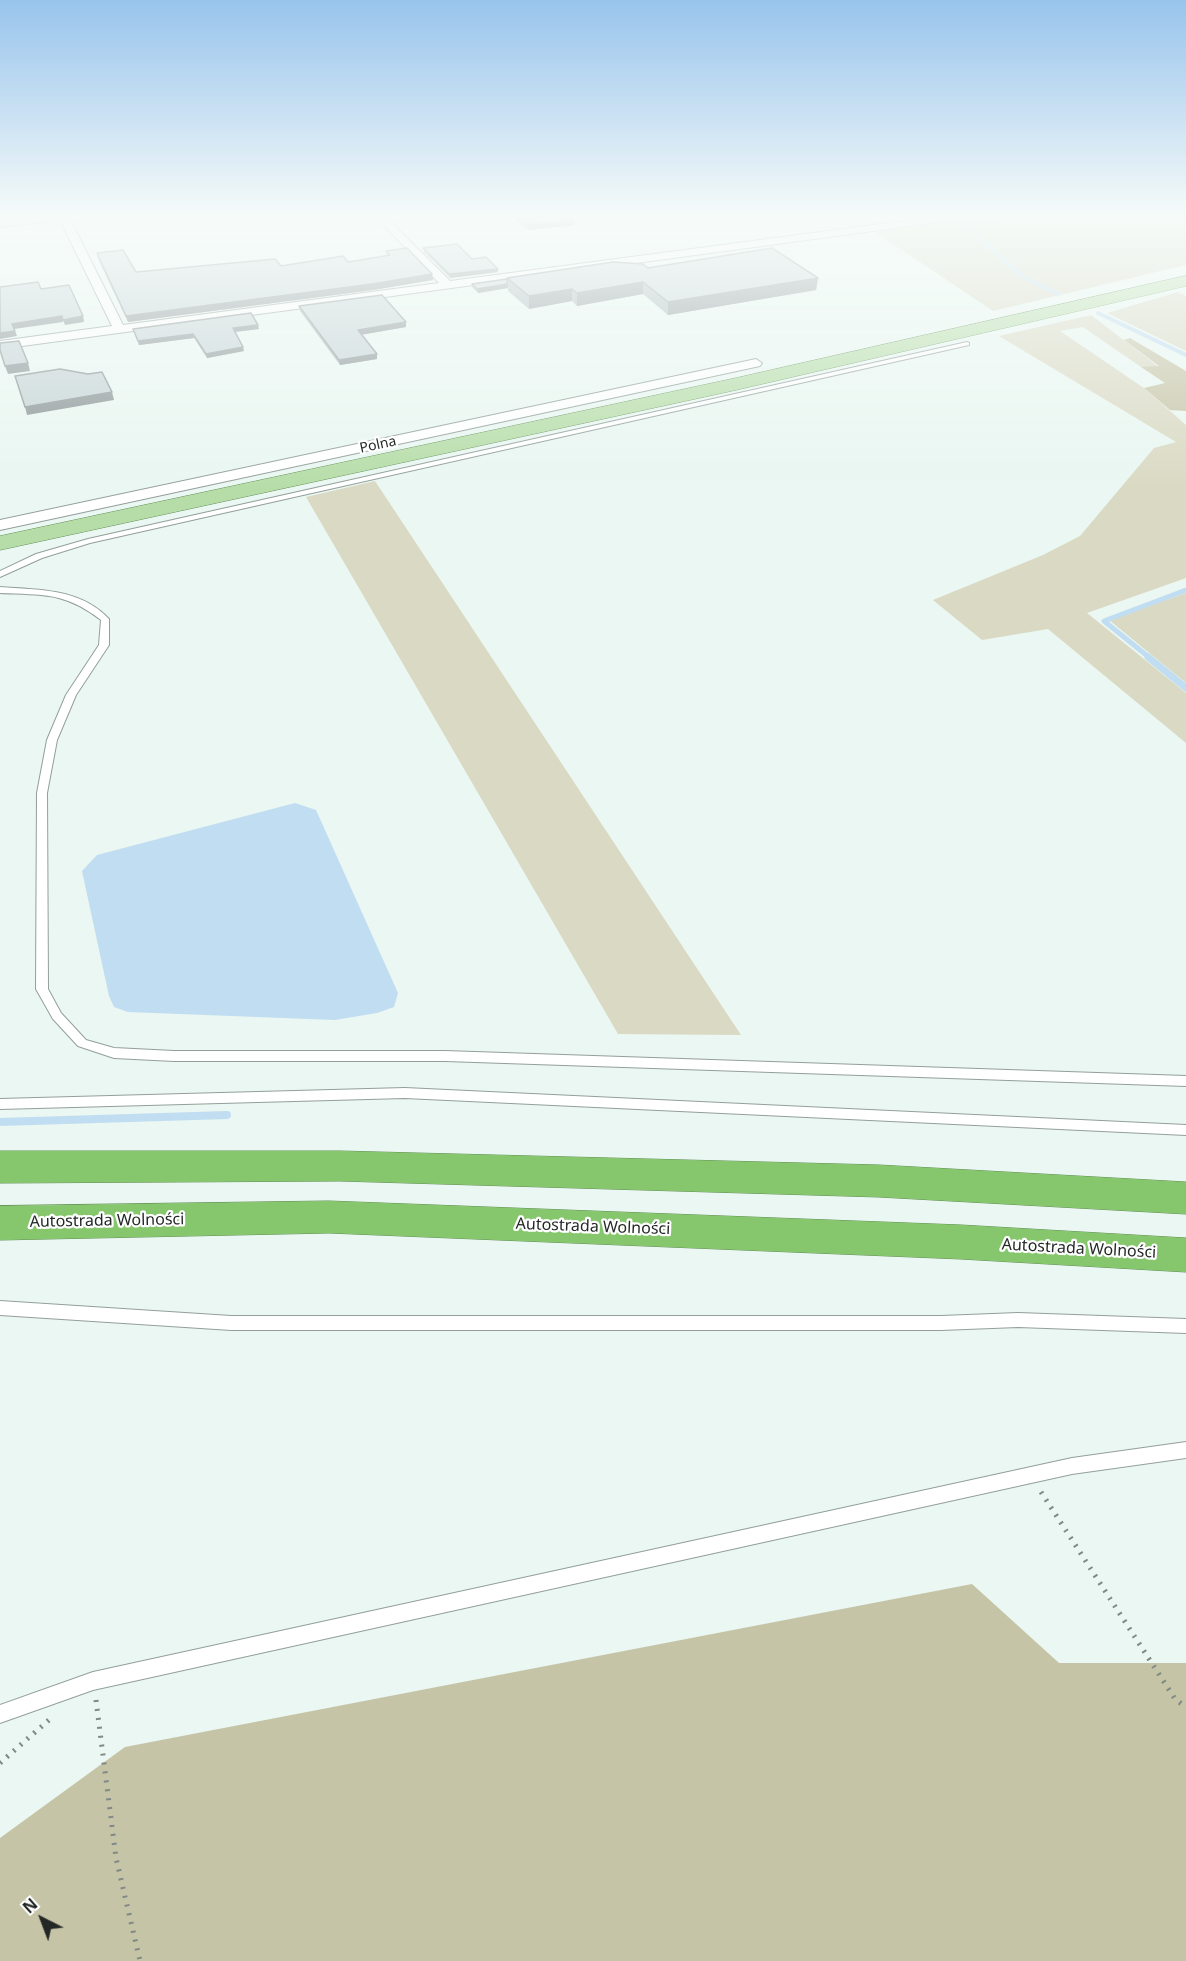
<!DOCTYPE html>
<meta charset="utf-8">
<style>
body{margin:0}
#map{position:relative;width:1186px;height:1961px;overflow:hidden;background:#eaf7f2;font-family:"Noto Sans",sans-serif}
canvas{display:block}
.north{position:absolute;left:12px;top:1889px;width:60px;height:60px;-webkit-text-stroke:4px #fff;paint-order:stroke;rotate:318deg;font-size:16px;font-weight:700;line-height:24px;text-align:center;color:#232826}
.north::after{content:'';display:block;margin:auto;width:21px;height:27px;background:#232826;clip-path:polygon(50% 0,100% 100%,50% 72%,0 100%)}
</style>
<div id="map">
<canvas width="1186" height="1961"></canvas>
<div class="north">N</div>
</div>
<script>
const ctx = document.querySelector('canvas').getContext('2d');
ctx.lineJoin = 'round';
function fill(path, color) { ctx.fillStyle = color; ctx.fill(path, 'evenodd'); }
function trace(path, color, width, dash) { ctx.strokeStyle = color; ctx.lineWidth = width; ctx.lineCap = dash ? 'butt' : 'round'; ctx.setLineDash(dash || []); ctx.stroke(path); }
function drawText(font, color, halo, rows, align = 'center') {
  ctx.font = font + ' "Noto Sans",sans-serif'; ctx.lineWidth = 4.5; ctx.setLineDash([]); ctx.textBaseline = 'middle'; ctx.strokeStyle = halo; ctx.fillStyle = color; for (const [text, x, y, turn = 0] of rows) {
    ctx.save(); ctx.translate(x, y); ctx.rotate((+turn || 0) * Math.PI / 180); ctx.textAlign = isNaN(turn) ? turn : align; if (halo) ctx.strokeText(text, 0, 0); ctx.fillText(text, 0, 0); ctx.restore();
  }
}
fill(new Path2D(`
 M1002 216H1186V265L993 311 875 232Z
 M1178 292 1186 296V351L1107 313Z
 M1091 315 1159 367H1141L1083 327 1060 331 1144 388 1186 425V578L1087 613 1186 693V743L1048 629 982 640 933 600 1043 555 1080 536 1154 448 1176 442 999 336Z
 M375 481 741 1035 618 1034 306 497Z
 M1186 593V683L1109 620Z`), '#dad9c3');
fill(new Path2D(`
 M1130 338 1186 371V411L1170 410 1144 388 1165 383 1141 367 1159 366 1124 340Z
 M972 1584 1059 1663H1186V1961H0V1838L125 1747Z`), '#c6c4a6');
fill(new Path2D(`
 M295 803 316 810 398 993 394 1007 377 1013 335 1020 128 1012 114 1007 109 996 82 871 97 855Z`), '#c1ddf1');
trace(new Path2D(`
 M959 220 1023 277 1059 294
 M1098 313 1186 355`), '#c1ddf1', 4);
trace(new Path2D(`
 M1150 658 1104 621 1186 590`), '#c1ddf1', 5);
trace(new Path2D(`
 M1148 657 1186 688`), '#c1ddf1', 7);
trace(new Path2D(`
 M0 1122 227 1115`), '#c1ddf1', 8);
const service = new Path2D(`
 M967 342 969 343V345L90 543 42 558 0 577V571L36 554 88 539Z
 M0 587C39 590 80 588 109 619V645L76 695 57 740 47 793 48 989 61 1013 86 1040 114 1048 174 1051H445L1186 1076V1086L445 1061H174L114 1058 78 1046 53 1019 36 989 37 793 47 740 66 695 99 645 101 620C65 592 43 595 0 593Z
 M405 1088 1186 1125V1135L405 1098 0 1109V1099Z
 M0 1301 231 1316H941L1018 1313 1186 1319V1333L1018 1327 941 1330H231L0 1315Z
 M1186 1442V1458L1072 1474 93 1690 0 1723V1705L93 1672 1072 1458Z`);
const minor = new Path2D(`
 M45 216H74L70 219 123 325 439 283 375 216H385L450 281 941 216H967L962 219 0 349V341L112 326 60 220 0 227V221Z
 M756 359 762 363 760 366 0 530V520Z`);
const primary = new Path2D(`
 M1186 276V286L736 390 0 550V536L736 378Z`);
const motorway = new Path2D(`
 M0 1151H340L879 1165 1186 1182V1214L879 1197 340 1181 0 1183Z
 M329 1201 961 1225 1186 1238V1272L961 1259 329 1233 0 1240V1206Z`);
trace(service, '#939f9a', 2);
trace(minor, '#939f9a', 2);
trace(primary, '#638f55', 1);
trace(motorway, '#638f55', 1);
trace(new Path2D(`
 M1041 1492 1175 1699 1186 1707
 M96 1700 116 1858 140 1961
 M0 1763 50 1719`), '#818986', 5, [2, 7]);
fill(service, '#fff');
fill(minor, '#fff');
fill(primary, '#b6dda8');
fill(motorway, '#86c76e');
fill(new Path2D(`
 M510 216H570L574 225 528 230Z
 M423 248 472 259 498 269V272L450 278 424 252Z
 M386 251 432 274 433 280 373 290 128 322 98 259 97 253 136 272 348 262 387 256Z
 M648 268 818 278 816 290 668 315 643 294 577 306 572 301 529 309 508 291V288L478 293 472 287V284L507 279Z
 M299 306 406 327 361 335 377 354V359L340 365 300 311Z
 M133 329H259L235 332 244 351 207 358 194 338 139 345Z`), '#a9b5b7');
fill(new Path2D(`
 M574 220V225L528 230V225Z
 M498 269V272L450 278 449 274Z
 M432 274 433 280 373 290 128 322 126 316Z
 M818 278 816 290 668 315V302Z
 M643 282V294L577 306V293Z
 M507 284 508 288 478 293 477 289Z
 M572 289V301L529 309V296Z
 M62 316 63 322 14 329 12 324Z
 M83 316 84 322 65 325 63 320Z
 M406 322V327L359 335 358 330Z
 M258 325 259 329 233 332V328Z
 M15 331 17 336 0 339V333Z
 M193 334 194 338 139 345 138 341Z
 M243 347 244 351 207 358 206 354Z
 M377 354V359L340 365 339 360Z
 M28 363 30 371 8 374 5 366Z
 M112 392 114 400 27 415 25 407Z`), '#8a9495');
const building = new Path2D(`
 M516 216H570L574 220 528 225Z
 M457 244 472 259 486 257 498 269 449 274 423 248Z
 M407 248 432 274 372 284 126 316 97 253 123 250 136 272 275 259 281 266 343 256 348 262 390 255 386 251Z
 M772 248 818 278 668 302 643 282 577 293 572 289 529 296 507 278 613 262 643 264 648 268Z
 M507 279V284L477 289 472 284Z
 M38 282 41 289 69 285 83 316 63 320 62 316 12 324 15 331 0 333V287Z
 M382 295 406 322 358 330 377 354 339 360 299 306Z
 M251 313 258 325 233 328 243 347 206 354 193 334 138 341 133 329Z
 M19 341 28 363 5 366 0 350V343Z
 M60 369 88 374 102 372 112 392 25 407 15 376Z`);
fill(building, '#c5d3d5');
trace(building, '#8a9495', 1.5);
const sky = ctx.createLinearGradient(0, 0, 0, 490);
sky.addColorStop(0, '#98c4ec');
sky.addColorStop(0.44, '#f6fbf9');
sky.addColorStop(1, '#f6fbf900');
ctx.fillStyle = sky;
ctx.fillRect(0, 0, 1186, 490);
drawText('14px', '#232826', '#fff', [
 ["Polna",378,445,-12]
]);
drawText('16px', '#232826', '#fff', [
 ["Autostrada Wolności",107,1221,-1],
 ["Autostrada Wolności",593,1227,2],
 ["Autostrada Wolności",1079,1249,3]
]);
</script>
